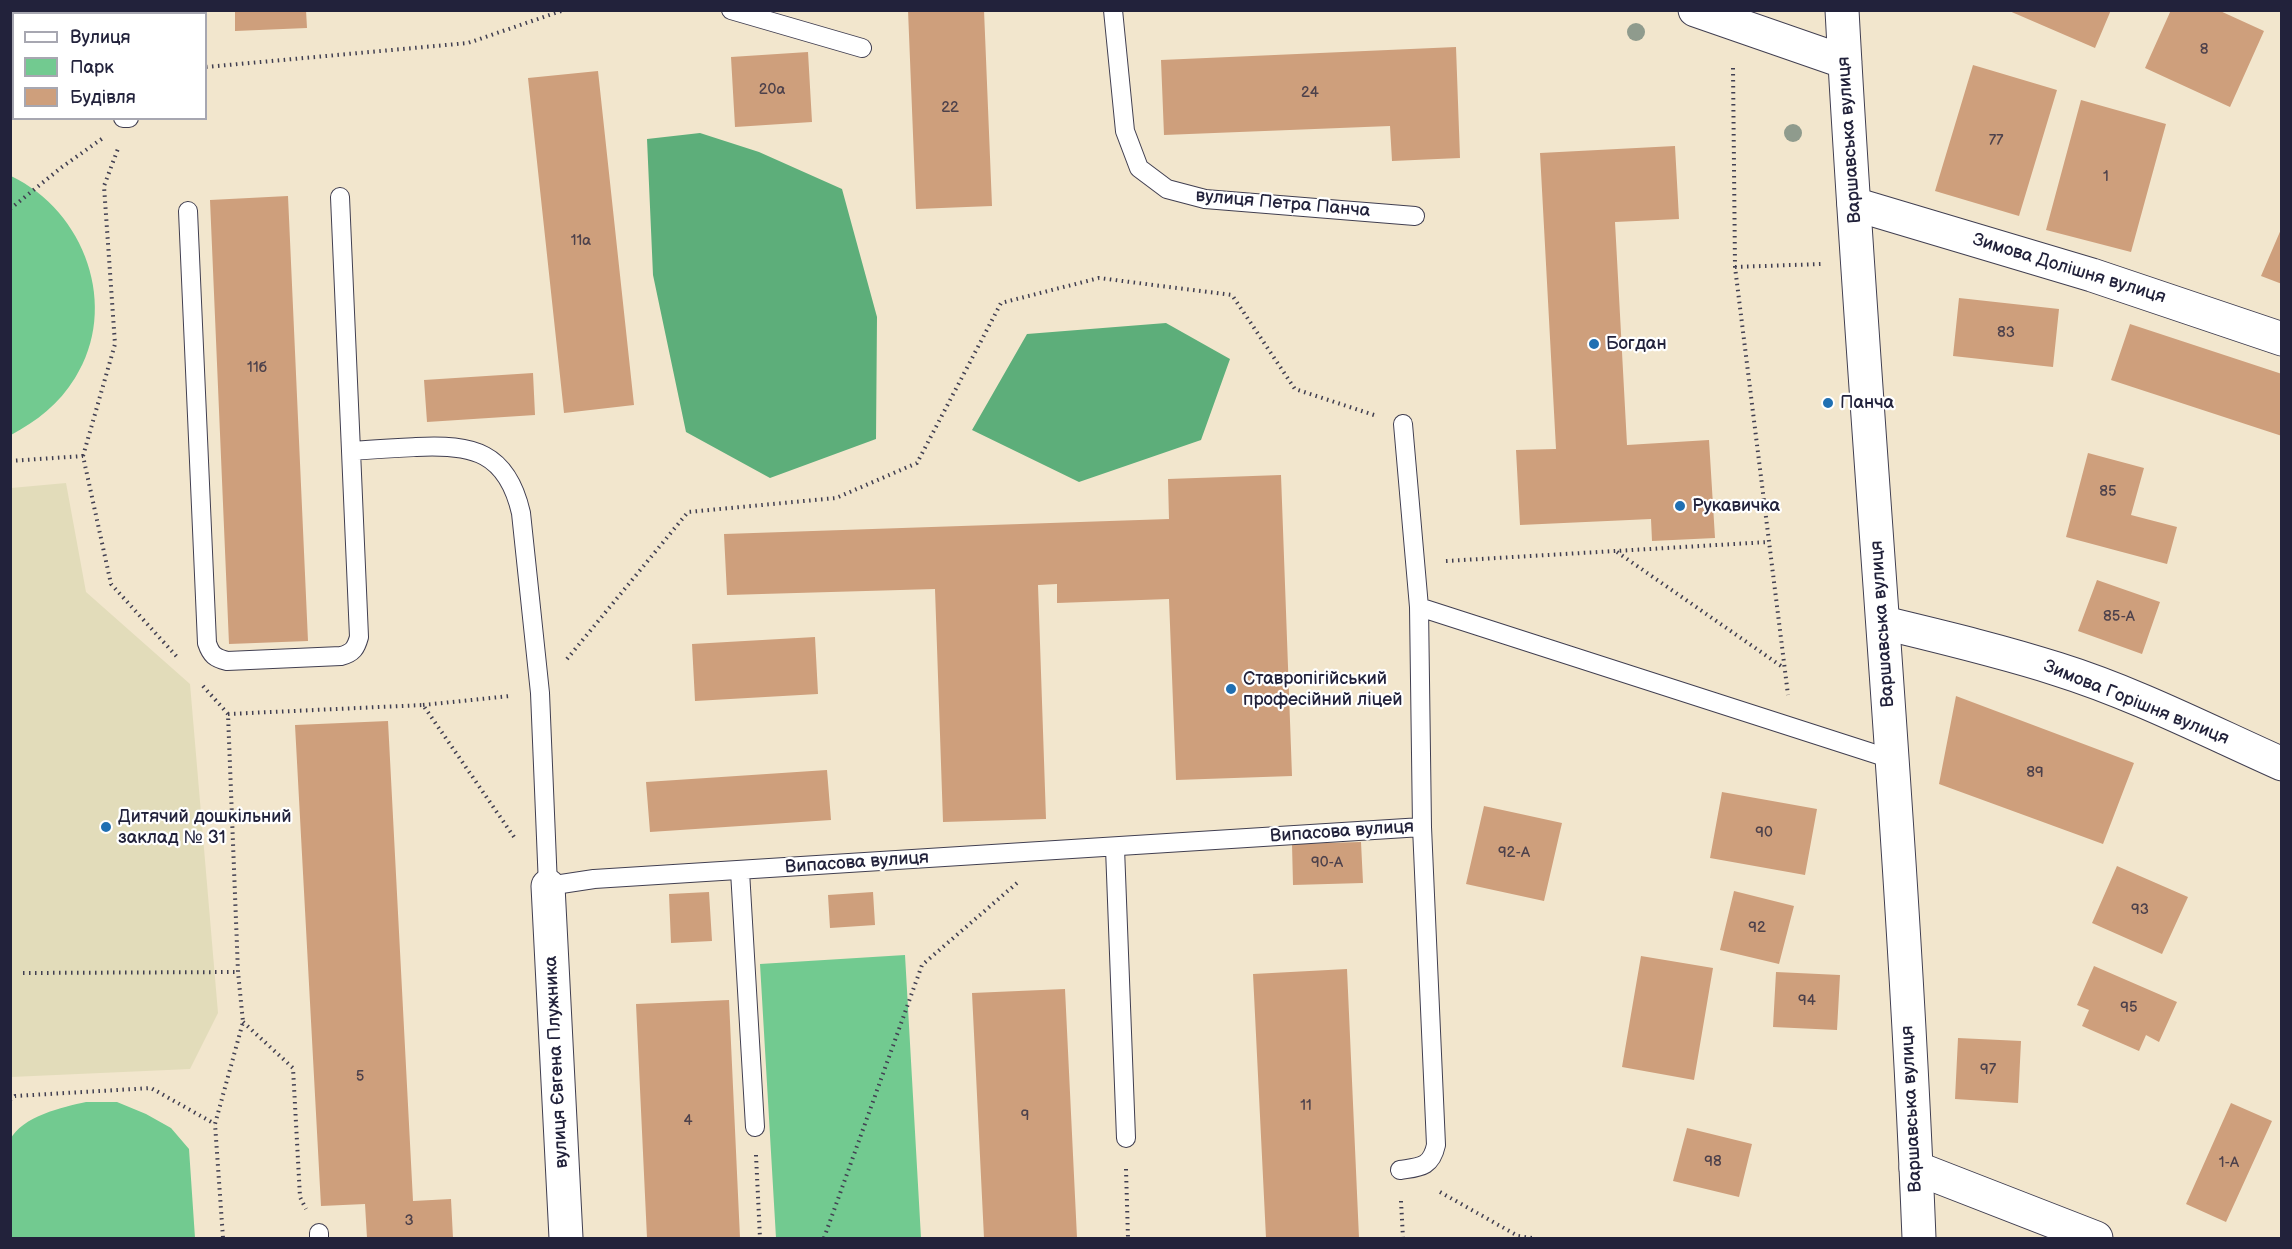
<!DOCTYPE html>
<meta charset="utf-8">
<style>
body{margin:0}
#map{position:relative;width:2292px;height:1249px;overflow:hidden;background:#f2e6cd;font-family:"Balsamiq Sans",sans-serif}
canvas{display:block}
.frame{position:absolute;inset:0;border:12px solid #22223b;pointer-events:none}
.legend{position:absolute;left:12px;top:12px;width:195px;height:108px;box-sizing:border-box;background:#fff;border:2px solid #a7a7b1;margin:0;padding:8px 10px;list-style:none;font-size:18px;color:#22223b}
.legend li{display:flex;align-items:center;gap:12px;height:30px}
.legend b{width:30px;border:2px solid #a7a7b1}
</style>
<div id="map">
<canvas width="2292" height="1249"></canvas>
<div class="frame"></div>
<ul class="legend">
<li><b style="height:8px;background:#fff"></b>Вулиця</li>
<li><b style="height:16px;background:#72ca90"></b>Парк</li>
<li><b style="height:16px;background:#ce9f7c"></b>Будівля</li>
</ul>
</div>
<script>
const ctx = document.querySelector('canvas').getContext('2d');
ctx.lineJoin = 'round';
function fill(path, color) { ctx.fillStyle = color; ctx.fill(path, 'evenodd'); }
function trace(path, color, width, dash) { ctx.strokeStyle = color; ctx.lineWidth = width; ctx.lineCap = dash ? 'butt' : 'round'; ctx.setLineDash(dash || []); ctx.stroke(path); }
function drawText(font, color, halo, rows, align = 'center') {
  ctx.font = font + ' "Balsamiq Sans",sans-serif'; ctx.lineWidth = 4.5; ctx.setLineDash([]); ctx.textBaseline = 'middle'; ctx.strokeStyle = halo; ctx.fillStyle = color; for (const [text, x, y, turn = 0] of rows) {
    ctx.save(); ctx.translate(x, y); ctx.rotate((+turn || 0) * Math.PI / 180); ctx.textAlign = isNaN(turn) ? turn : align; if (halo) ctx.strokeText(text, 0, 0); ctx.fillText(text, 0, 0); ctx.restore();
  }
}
fill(new Path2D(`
 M66 483 86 592 190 684 218 1013 190 1069 11 1077V488Z`), '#e2dcba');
fill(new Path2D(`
 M11 176C85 211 120 307 75 378 59 404 37 421 11 435Z
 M905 955 921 1238H776L760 964Z
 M86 1102H117L146 1114 171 1128 189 1149 195 1238H11L10 1140C22 1116 63 1107 86 1102Z`), '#72ca90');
fill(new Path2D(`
 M700 133 759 152 842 189 877 317 876 439 770 478 686 432 653 275 647 139Z
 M1166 323 1230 359 1201 440 1079 482 972 430 1027 334Z`), '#5dae7a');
fill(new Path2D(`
 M235 10H306L307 28 235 31Z
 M908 10H984L992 206 916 209Z
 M2007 10H2111L2095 48Z
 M2171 10H2218L2264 31 2230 107 2145 68Z
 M1456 47 1460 158 1392 161 1390 126 1164 135 1161 60Z
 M808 52 812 122 735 127 731 57Z
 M1973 65 2057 90 2019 216 1935 191Z
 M598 71 634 405 564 413 528 78Z
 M2081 100 2166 124 2131 252 2046 230Z
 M1675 146 1679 219 1615 222 1627 445 1709 440 1715 538 1652 541 1651 519 1520 525 1516 450 1556 449 1540 153Z
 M288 196 308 641 229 644 210 200Z
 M2282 227V284L2261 276Z
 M1959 298 2059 309 2053 367 1953 356Z
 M2130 324 2282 374V436L2111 380Z
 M533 373 535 415 427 422 424 380Z
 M2088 453 2144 468 2131 515 2177 527 2167 564 2066 537Z
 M1281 475 1292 776 1176 780 1169 599 1057 603V584L1038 585 1046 819 943 822 935 589 727 595 724 534 1169 519 1168 479Z
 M2097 580 2160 602 2142 654 2078 631Z
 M815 637 818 694 695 701 692 644Z
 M1956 696 2134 763 2103 844 1939 784Z
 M388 721 413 1201 451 1199 453 1238H367L365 1204 321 1206 295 725Z
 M827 770 831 820 650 832 646 782Z
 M1722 792 1817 809 1805 875 1710 858Z
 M1484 806 1562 823 1544 901 1466 884Z
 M1361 842 1363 883 1293 885 1292 844Z
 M2117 866 2188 897 2162 954 2092 923Z
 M1734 891 1794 906 1779 964 1720 950Z
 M709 892 712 941 671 943 669 894Z
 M873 892 875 925 830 928 828 895Z
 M1641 956 1713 968 1694 1080 1622 1067Z
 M2094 966 2177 1002 2159 1042 2146 1035 2139 1051 2082 1026 2089 1010 2077 1005Z
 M1347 969 1359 1238H1266L1253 974Z
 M1776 972 1840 975 1837 1030 1773 1027Z
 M1065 989 1077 1238H984L972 993Z
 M729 1000 740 1238H647L636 1004Z
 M1958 1038 2021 1041 2018 1103 1955 1099Z
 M2231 1103 2272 1121 2226 1222 2186 1204Z
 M1687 1128 1752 1144 1739 1197 1673 1181Z`), '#ce9f7c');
const service = new Path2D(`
 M159 10V14
 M731 10 862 48
 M1113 10 1125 131 1139 168 1167 189 1205 199 1415 216
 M123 118H129
 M340 197 351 451C373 449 395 448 416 447 473 444 507 452 521 513L540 693 548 886 594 879 1422 827 1419 607 1891 759
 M188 211 207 643C211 655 215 658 227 661L341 656C353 653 356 648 359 637L351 451
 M1403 424 1419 607
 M1115 848 1126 1138
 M740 871 755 1127
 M1400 1170C1419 1167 1431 1168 1436 1145L1422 827
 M319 1233V1238`);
const minor = new Path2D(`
 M1854 204 2092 275 2282 339
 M1884 623C1942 637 2001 651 2057 669 2134 693 2208 731 2282 764
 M548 886 566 1238
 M1916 1168 2096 1238`);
const tertiary = new Path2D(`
 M1695 10 1845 62
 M1842 10C1864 420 1903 829 1919 1238`);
trace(service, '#413f51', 20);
trace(minor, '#413f51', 35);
trace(tertiary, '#413f51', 35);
trace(new Path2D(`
 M124 10V14
 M206 67 468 43 564 10
 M1733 68 1735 267 1788 695
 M10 209 62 167 103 138
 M1735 267 1821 264
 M83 456 115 344 104 186 119 146
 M10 461 83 456 111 584 178 658
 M1617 552 1784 668
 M1446 561 1768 542
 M567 659 688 512 836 498 917 463 1001 303 1099 278 1232 295 1295 389 1374 415
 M203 686 228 714 238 972 243 1022 215 1124 223 1238
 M423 705 510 696
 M228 714 423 705 514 837
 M23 973 238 972
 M243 1022 293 1068 300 1197 306 1209
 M10 1100 15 1096 151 1088 215 1124
 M756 1155 760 1238
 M1126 1169 1128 1238
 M1440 1192 1518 1236 1532 1238
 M1401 1201 1403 1238
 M824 1238 922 965 1017 883`), '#413f51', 4, [1.5, 4.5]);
trace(service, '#fff', 18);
trace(minor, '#fff', 33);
trace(tertiary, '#fff', 33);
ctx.fillStyle = '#8f9b8d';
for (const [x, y] of [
 [1636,32],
 [1793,133]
]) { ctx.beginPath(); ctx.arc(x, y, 9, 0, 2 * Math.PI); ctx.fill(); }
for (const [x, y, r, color] of [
 [1594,344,6,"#1f6fb2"],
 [1828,403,6,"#1f6fb2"],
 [1680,506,6,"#1f6fb2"],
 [1231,689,6,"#1f6fb2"],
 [106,827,6,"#1f6fb2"]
]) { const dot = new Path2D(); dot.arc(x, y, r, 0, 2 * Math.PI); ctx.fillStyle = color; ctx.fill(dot); trace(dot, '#fff', 2); }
drawText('15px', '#4d414b', null, [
 ["8",2204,50],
 ["20а",772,90],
 ["24",1310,93],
 ["22",950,108],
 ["77",1996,141],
 ["1",2106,177],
 ["11а",581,241],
 ["83",2006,333],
 ["11б",257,368],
 ["85",2108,492],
 ["85-А",2119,617],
 ["89",2035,773],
 ["90",1764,833],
 ["92-А",1514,853],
 ["90-А",1327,863],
 ["93",2140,910],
 ["92",1757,928],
 ["94",1807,1001],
 ["95",2129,1008],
 ["97",1988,1070],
 ["5",360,1077],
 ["11",1306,1106],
 ["9",1025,1116],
 ["4",688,1121],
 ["98",1713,1162],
 ["1-А",2229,1163],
 ["3",409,1221]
]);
drawText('18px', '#22223b', '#fff', [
 ["Варшавська вулиця",1850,140,-94],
 ["вулиця Петра Панча",1283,204,5],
 ["Зимова Долішня вулиця",2069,269,17],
 ["Варшавська вулиця",1883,624,-94],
 ["Зимова Горішня вулиця",2136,703,22],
 ["Випасова вулиця",1342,832,-4],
 ["Випасова вулиця",857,863,-4],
 ["вулиця Євгена Плужника",557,1062,-93],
 ["Варшавська вулиця",1912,1109,-93]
]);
drawText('18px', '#22223b', '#fff', [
 ["Богдан",1606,344],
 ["Панча",1840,403],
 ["Рукавичка",1692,506],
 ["Ставропігійський",1243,679],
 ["професійний ліцей",1243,700],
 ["Дитячий дошкільний",118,817],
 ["заклад № 31",118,838]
], 'left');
</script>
